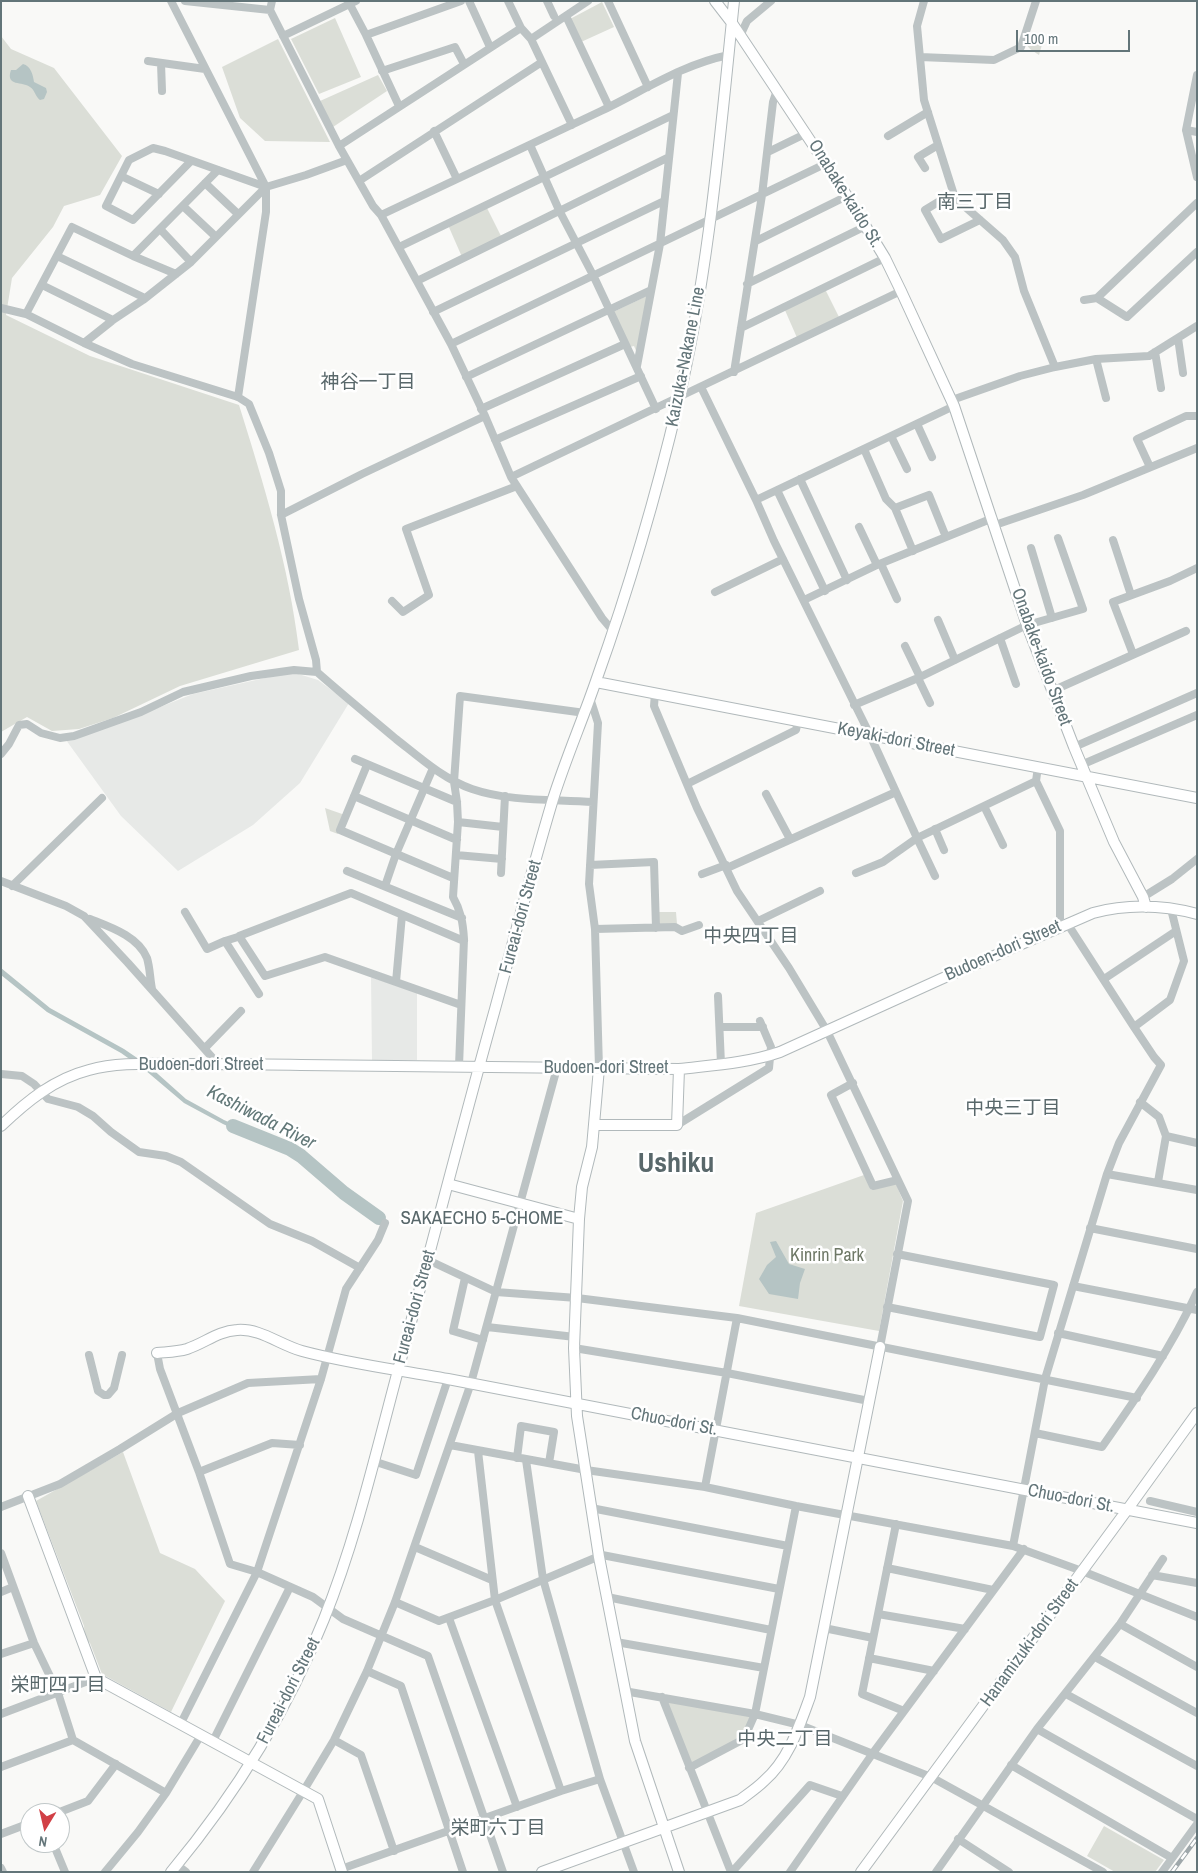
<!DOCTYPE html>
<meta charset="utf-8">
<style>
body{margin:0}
#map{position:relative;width:1198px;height:1873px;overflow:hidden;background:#f9f9f7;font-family:"Archivo Narrow",sans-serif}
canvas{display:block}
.frame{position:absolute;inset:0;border:2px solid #637579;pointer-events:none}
.north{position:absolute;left:20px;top:1803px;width:50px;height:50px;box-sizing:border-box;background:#fff;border:1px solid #c1c8c9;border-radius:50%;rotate:189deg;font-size:14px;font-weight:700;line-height:20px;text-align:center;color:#637579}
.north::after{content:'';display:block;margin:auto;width:18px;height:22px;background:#d14046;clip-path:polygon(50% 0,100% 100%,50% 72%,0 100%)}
.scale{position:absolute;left:1016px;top:30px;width:114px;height:22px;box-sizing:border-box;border:2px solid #637579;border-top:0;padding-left:6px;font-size:15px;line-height:18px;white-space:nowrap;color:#637579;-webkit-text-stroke:4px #fff;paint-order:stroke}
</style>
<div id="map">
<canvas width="1198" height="1873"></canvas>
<div class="frame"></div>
<div class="north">N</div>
<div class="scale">100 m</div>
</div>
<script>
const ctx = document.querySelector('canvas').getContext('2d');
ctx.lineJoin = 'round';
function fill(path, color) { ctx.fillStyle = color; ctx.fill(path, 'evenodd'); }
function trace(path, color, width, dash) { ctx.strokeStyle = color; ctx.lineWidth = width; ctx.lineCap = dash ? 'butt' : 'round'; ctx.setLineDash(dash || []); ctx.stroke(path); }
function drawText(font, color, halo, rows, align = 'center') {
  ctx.font = font + ' "Archivo Narrow","Noto Sans JP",sans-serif'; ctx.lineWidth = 5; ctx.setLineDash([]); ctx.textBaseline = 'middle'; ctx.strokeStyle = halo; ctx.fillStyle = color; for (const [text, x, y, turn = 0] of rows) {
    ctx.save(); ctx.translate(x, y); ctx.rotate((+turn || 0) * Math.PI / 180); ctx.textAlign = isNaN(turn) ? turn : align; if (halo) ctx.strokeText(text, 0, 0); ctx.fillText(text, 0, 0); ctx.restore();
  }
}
fill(new Path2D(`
 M292 672 318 680 349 703 300 783 253 825 178 871 121 816 66 740 107 728 193 694Z
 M371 977 417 993V1060H372Z`), '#e7e9e7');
fill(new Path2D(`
 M602 2 614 27 581 42 570 19Z
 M335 18 361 77 319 94 291 39Z
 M1 36 11 49 54 68 122 156 100 195 64 206 53 227 12 278 6 315 90 356 239 405C264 485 289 566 299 650L180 686 113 718 79 729 52 731 27 717 1 732Z
 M1027 38 1043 41 1039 55C1032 50 1024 47 1027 38Z
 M278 39 330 142 265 141 240 118 222 67Z
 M378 75 387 91 333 127 320 101Z
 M486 206 502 238 462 257 448 225Z
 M825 289 840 319 798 340 784 308Z
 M647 296 637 353 634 346 630 347 613 312Z
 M325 808 345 815 338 834 330 831Z
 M658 912H676L677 924H658Z
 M864 1175 871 1190 896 1184 903 1201 879 1331 739 1306 756 1213Z
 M123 1452 160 1553 195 1569 225 1601 171 1712 102 1674 90 1643 85 1639 84 1626 36 1501Z
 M662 1697 755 1714 744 1739 689 1768Z
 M1104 1826 1164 1860 1155 1872H1115L1087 1856Z`), '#dbded7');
fill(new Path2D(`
 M23 64C31 66 33 75 34 82L46 88 47 92 44 99 40 100C35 96 35 90 30 87 23 81 5 87 11 70H16Z
 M1 968 50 1008 124 1049 149 1066 186 1099 224 1120 251 1132 249 1136 223 1124 184 1103 145 1070 121 1053 47 1012 1 975Z
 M776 1241 789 1264 805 1269 800 1283 798 1299 769 1294 759 1279 767 1265 776 1257 770 1242Z`), '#b5c4c4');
trace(new Path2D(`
 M233 1126 290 1149 301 1156 344 1193 379 1218`), '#b5c4c4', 14);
const secondary = new Path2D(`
 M715 1 732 23 847 196 885 258 901 291 954 406 1027 625 1074 747 1114 842 1143 897 1146 907
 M596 682 1197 798
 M599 1068 592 1147 582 1187 579 1219 574 1348 577 1416 599 1557 635 1741 679 1872
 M595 1125H677L679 1069
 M1 1126C27 1101 54 1079 89 1070 118 1062 150 1064 180 1064 220 1064 261 1064 301 1065 427 1067 553 1067 679 1069 713 1065 748 1063 780 1052L941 979 1093 913C1127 904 1163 905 1197 914
 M448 1184 579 1219
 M157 1353C167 1352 177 1352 187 1349 205 1343 218 1331 237 1330 260 1328 280 1345 302 1351 350 1364 400 1370 448 1379L1197 1523
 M28 1496 96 1678 318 1799 342 1872
 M171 1872C235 1795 287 1712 324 1619 357 1537 377 1448 400 1363 432 1245 462 1127 495 1009 514 939 532 869 553 799 566 758 583 719 597 678 629 588 656 496 678 403 709 271 720 136 734 1
 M542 1872 740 1800C748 1794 757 1788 764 1781 789 1759 799 1727 810 1697L880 1347
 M861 1872 1127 1510 1197 1413`);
trace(secondary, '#b1b9bb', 12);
trace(new Path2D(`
 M171 1 266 187V212L238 397
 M185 1 270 10
 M272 1 270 10 339 146 373 206 381 215 451 344 485 416 511 477 602 618 613 631
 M348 1 366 35 399 106
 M469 1 490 47
 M508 1 521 28 531 39 572 125
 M547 1 554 16
 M608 1 648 87
 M924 1 917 26 924 100 955 198 1003 240 1015 257 1024 291 1055 367
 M566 16 609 107
 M366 35 461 1
 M283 36 356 1
 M740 36 747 21 771 1
 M531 39 588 1
 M920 57 994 60 1021 47 1036 1
 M148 61 205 69
 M161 63 162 91
 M382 71 455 47 464 64
 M1197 75 1186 130 1197 177
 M1186 130 1197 132
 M434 131 457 179
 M888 136 928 112
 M530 145 559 210 594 277 656 409
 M339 146 521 28
 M768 152 807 133
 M191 161 133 220 106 206 129 160 153 148 165 151 266 187
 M925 168 918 157 938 145
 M121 176 159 194
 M359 181 542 62
 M205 183 238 214
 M953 193 925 210 941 239 980 220
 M1197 203 1097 298 1127 317 1197 252
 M183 206 215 236
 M381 215C454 180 528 146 601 111 643 91 683 64 729 55
 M160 229 191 262
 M756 241 847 196
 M399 247 673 115
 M57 256 145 298
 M133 256 218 170
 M417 281 669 157
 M747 284 866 226
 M42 285 113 320
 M1084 300 1097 298
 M1 308 26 314 84 343 132 364 238 397 249 404 269 453 281 491V515L299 599 316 660 317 672C343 695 370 717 396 739 419 757 443 779 472 789 510 802 554 799 593 802
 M433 312 664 201
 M26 314 72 227 133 256 176 274
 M741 328 885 258
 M1178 338 1183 373
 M84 343 113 320 143 300 191 262 266 187 306 175 347 160
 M451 344 827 163
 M1155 352 1161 388
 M1096 359 1106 398
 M637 366 660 244 678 73
 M734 372 762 195 773 102 777 90
 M466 377 651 290
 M701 387 756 500 774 541 870 735 917 838 1036 781
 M952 400 1020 376 1055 367 1096 359 1149 356 1197 326
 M481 409 625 344
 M917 424 932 457
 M891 436 907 469
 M495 440 641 376
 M864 449 886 499 895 508
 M1150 467 1137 439 1186 416H1197
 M511 477 901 291
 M800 479 847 580
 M777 490 825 591
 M756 500 954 406
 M281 515 362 474 485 416
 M995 525 1083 495 1197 448
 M859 527 877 565
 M1113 540 1131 595
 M1031 548 1052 618
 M913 551 895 508 929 495 946 537
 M881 564 897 599
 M715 592 783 559
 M804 600 877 565 993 518
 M392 601 403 612 429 595 406 529 517 486
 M938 620 955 660
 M1000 638 1016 684
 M905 646 920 677
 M1133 654 1113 602 1170 581 1197 568
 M918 678 930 703
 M1052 691 1186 631
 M655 693 654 706 697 808 737 891 789 968 827 1031 908 1201 880 1347
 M590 698 598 723 589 884 595 929 599 1068
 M854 705 918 678 1027 625 1083 609 1058 538
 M1074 747 1197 693
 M1 754 9 744 19 725 27 724 41 733 60 738 74 736 141 712 183 692 251 676 294 670 317 672
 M355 759 457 802
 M367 765 340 830 453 878
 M1081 765 1197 715
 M1038 767 1036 781 1060 831V926
 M687 784 796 730 798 721
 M766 794 790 839
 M354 796 457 840
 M984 806 1003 845
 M458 822 503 827
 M935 829 944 850
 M456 855 502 859
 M590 865 654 862 656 928
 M727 868 896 792
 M347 871 462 918
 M501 873 505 796
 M856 873 883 862 917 838 935 876
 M702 874 726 865
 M1 881 66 906 84 916 128 963 218 1064
 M12 886 102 798
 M385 886 396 854 433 768
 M1143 897 1172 879 1197 859
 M185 912 207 949 225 941
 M90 919C110 927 138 936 147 958 150 968 150 979 152 989
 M758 921 820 891
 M1067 923 1134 1027
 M595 929 675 927 682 931 699 925
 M241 936 225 941 259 994
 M1104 979 1176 931
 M396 982 402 915
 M718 996 721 1064
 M461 1005 325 957 265 976 239 936 351 893 464 941
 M720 1027H763
 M205 1048 241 1011
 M459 1066 464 939C463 923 461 911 453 897L458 822 457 802 454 782 460 696 585 713
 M1 1074 22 1076 34 1084 48 1099 78 1107 93 1116 111 1132 139 1152 166 1156 181 1162 270 1224 312 1241 360 1268
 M853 1083 831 1095 873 1186 898 1180
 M1140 1102 1159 1117 1166 1136 1158 1182
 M677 1125 769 1068 771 1047 760 1021
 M1166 1136 1197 1143
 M1107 1174 1197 1190
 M1090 1228 1197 1249
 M428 1260 496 1292 577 1298 737 1318 1137 1398
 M465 1278 453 1331 483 1340
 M1073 1286 1197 1310
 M887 1307 1040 1337 1054 1285 897 1254
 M487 1327 575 1337
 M1058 1333 1163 1356
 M574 1348 727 1373 869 1401
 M157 1353 160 1369 199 1472 230 1564 257 1572 313 1597 343 1619 428 1656 503 1872
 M89 1355 98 1391 104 1395H108L114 1388 122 1355
 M1035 1433 1102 1447C1137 1397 1172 1347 1197 1292
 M450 1445 586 1470 705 1487 796 1506 1013 1546 1082 1571 1197 1617
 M478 1451 495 1600 561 1791
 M517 1458 521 1426 554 1432 549 1463
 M526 1460 543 1579 600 1779 634 1872
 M373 1461 416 1475 448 1379
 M199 1472 272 1443 300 1445
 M705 1487 737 1318
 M1150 1501 1197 1512
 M1 1507 60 1484 120 1449 178 1413 248 1383 321 1379
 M591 1508 788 1546
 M896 1524 862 1694 904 1711
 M1013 1546 1045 1379 1107 1174 1119 1143 1161 1065 1154 1057 1134 1027 1170 1000 1184 961 1171 909
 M415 1547 492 1580
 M1 1553 34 1643 58 1693 73 1740 166 1793
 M887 1568 993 1590
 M1152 1575 1197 1583
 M1 1592 13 1587
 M607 1597 771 1630
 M395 1602 439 1621 495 1600 602 1555 779 1589
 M878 1614 965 1629
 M449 1618 517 1807
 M1120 1624 1197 1667
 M824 1628 873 1638
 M616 1642 764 1668
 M1 1654 34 1643
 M1095 1657 1197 1713
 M869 1658 934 1671
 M367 1671 401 1686 463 1872
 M624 1691 755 1714 800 1725 931 1777 1103 1872
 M1066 1694 1197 1766
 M662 1697 731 1872
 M1 1714 96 1678
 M181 1723 257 1572 321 1379 346 1289 378 1240 385 1223
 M1037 1729 1197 1819
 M334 1740 361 1755 394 1851
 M213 1741 290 1587
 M1011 1765 1172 1858
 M1 1767 73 1740
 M689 1768 744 1739 755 1714 796 1506
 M57 1813 88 1801 116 1764
 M1 1834 30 1823
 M958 1839 1009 1872
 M53 1843 65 1872
 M177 1865 186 1872
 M1 1868 3 1872
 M341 1869 561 1791 600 1779
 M105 1872 138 1832 166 1793 201 1735
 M253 1872 304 1790 334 1740 367 1671 395 1602 471 1383 557 1068
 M732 1872 810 1785 842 1796
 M790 1872 873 1753 1024 1549
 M936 1872 1037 1729 1120 1624 1163 1559
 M1162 1872 1197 1824`), '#bcc3c4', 8);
trace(secondary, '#fff', 10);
const rail = new Path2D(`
 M1172 1872 1197 1838`);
trace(rail, '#9fa8ab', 4.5);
trace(rail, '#fff', 2.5, [8]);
drawText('18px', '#637579', '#fff', [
 ["Onabake-kaido St.",845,194,58],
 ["Kaizuka-Nakane Line",686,357,-79],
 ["Onabake-kaido Street",1041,657,70],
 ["Keyaki-dori Street",896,740,11],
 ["Fureai-dori Street",521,917,-75],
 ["Budoen-dori Street",1003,951,-24],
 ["Budoen-dori Street",201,1065],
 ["Budoen-dori Street",606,1068],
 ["Fureai-dori Street",415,1307,-75],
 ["Chuo-dori St.",674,1422,11],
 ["Chuo-dori St.",1071,1499,11],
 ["Hanamizuki-dori Street",1030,1643,-54],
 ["Fureai-dori Street",289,1691,-63]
]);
drawText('18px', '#6e7866', '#fff', [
 ["Kinrin Park",827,1256]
]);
drawText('19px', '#59686b', '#fff', [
 ["南三丁目",975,203],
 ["神谷一丁目",368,383],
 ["中央四丁目",751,937],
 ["中央三丁目",1013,1109],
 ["SAKAECHO 5-CHOME",482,1219],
 ["栄町四丁目",58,1686],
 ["中央二丁目",785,1740],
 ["栄町六丁目",498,1829]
]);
drawText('italic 19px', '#627878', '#fff', [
 ["Kashiwada River",261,1118,27]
]);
drawText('bold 28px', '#59686b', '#fff', [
 ["Ushiku",676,1164]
]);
</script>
